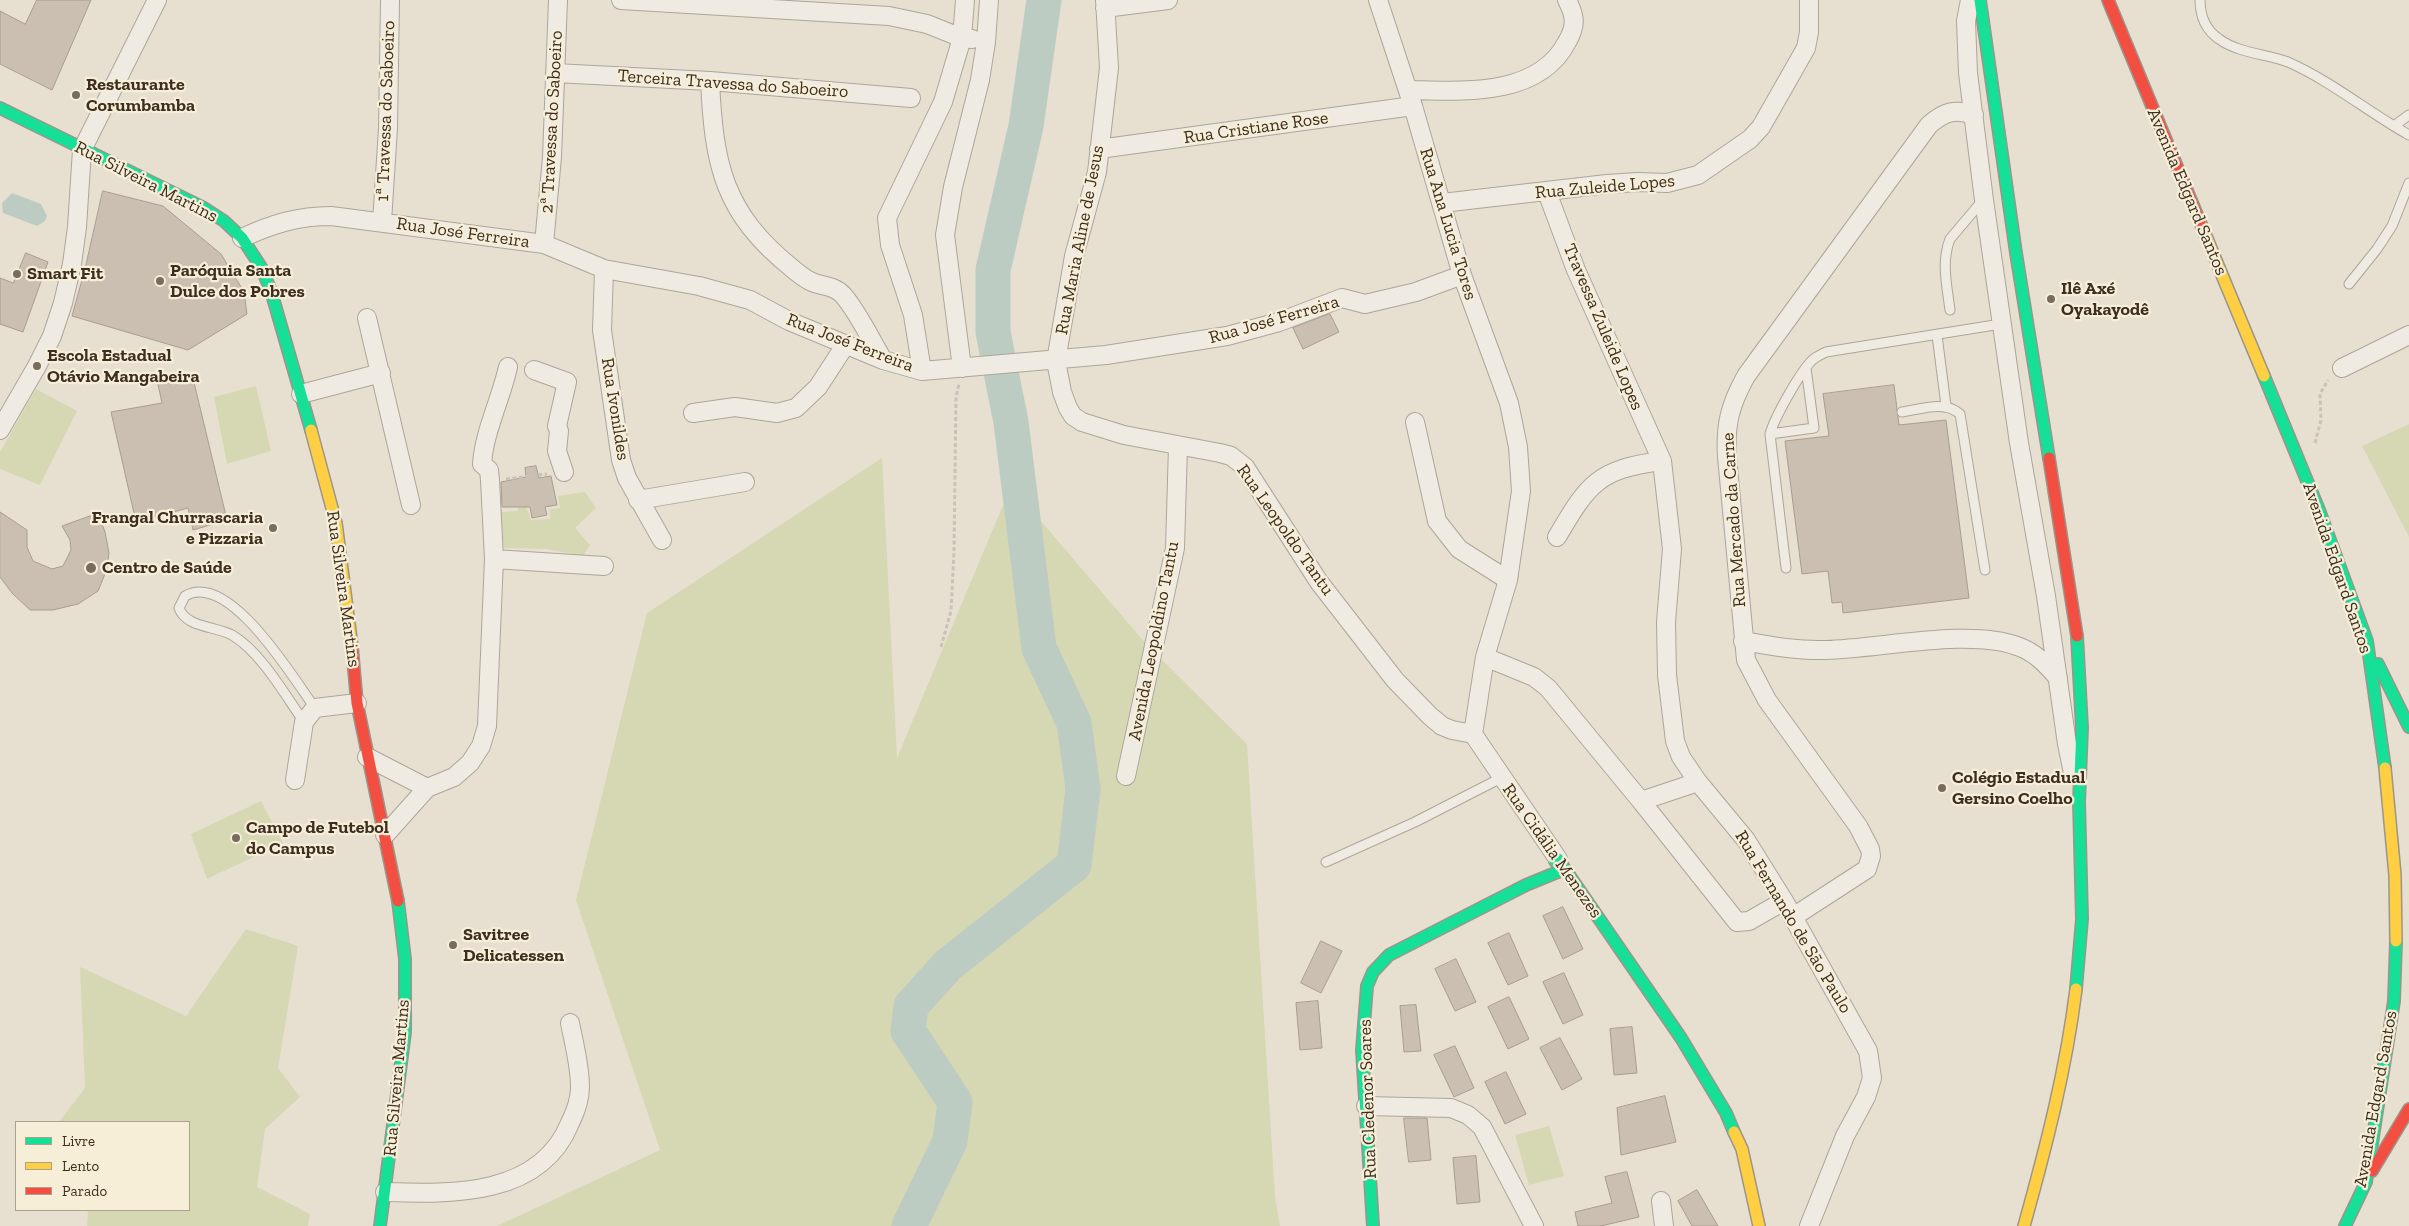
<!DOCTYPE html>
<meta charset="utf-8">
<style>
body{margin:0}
#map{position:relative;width:2409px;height:1226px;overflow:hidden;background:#e7e0d1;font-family:"Zilla Slab",serif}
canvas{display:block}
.legend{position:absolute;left:15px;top:1121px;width:175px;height:90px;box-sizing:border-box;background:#f7eed8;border:1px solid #ada18e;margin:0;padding:6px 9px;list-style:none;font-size:15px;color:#3d2e20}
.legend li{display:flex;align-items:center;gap:10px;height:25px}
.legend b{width:25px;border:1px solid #ada18e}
</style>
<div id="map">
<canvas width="2409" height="1226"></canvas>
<ul class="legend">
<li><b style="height:6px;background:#16e098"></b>Livre</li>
<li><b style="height:6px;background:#ffcf43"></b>Lento</li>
<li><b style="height:6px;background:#f24e42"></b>Parado</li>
</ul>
</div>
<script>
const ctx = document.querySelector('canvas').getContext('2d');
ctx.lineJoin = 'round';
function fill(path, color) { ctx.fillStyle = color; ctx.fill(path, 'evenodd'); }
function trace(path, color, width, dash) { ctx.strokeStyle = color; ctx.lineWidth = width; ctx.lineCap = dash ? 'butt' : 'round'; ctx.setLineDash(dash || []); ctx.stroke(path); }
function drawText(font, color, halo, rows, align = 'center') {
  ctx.font = font + ' "Zilla Slab",serif'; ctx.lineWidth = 4.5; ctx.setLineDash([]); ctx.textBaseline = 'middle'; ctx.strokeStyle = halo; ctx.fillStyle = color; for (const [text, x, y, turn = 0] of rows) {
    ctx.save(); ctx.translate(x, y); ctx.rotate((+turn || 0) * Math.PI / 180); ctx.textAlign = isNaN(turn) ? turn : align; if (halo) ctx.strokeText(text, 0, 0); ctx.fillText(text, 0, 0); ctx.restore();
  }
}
fill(new Path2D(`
 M256 386 271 451 227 464 214 397Z
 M36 389 77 411 40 485 0 469V452Z
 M2409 424V537L2362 446Z
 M882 458 897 758 1011 486 1147 645 1247 744 1275 1196 1280 1226H497L660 1150 576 900 647 613Z
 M585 492 596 508 575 528 590 545 583 556 547 549 504 548 500 512 517 511 519 507 526 506 531 520 550 519 549 509 560 508 558 496Z
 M261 801 283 843 207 879 191 834Z
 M246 929 298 946 278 1068 300 1097 265 1129 257 1187 310 1214 308 1226H87L88 1210H189V1122H59L85 1088 80 967 186 1016Z
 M1549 1126 1564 1176 1529 1185 1515 1135Z`), '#d6d7b3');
fill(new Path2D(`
 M12 193 41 204 47 216 45 221 37 226 3 213 2 203Z`), '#bcccc2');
trace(new Path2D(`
 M909 1226 950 1141 955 1102 908 1031 911 1006 948 965 1074 865 1083 789 1074 723 1039 648 1011 422 993 332V270L1026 126 1044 0`), '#bcccc2', 35);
const building = new Path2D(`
 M37 0H91L52 90 0 64V11L25 24Z
 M103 191 163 206 221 254 244 292 247 314 188 350 72 316 85 269Z
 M26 253 48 262 23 332 0 324V278L13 283Z
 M1330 314 1339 332 1303 349 1293 328Z
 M192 374 227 520 193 530 188 508 136 522 111 412 162 403 157 380Z
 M1894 385 1899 425 1946 420 1969 598 1843 613 1842 602 1832 603 1828 571 1802 574 1785 441 1829 436 1823 394Z
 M536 466 539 478 551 476 557 505 545 507 547 515 532 518 530 507H502L501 482 526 477 525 468Z
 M0 512 27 530V547L33 561 52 569 63 566 71 550 70 540 62 526 98 513 105 532 109 553 107 569 98 591 78 604 53 610H30L12 593 0 577Z
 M1563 907 1583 949 1563 959 1543 916Z
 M1509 933 1528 976 1508 985 1488 943Z
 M1321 941 1342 951 1321 993 1301 983Z
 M1456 959 1476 1002 1455 1011 1435 969Z
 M1564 973 1583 1015 1563 1024 1543 982Z
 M1509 997 1529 1039 1508 1049 1488 1007Z
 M1318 1001 1322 1048 1300 1050 1296 1003Z
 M1416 1005 1421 1051 1404 1052 1400 1006Z
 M1632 1027 1637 1073 1614 1075 1610 1029Z
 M1560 1038 1582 1079 1562 1090 1540 1048Z
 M1455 1046 1474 1088 1454 1097 1434 1055Z
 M1506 1072 1526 1114 1505 1124 1485 1082Z
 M1665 1096 1676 1142 1621 1155 1617 1108Z
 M1404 1118H1427L1431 1160 1409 1162Z
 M1476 1156 1480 1202 1457 1204 1453 1158Z
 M1627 1172 1639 1217 1601 1226H1578L1575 1212 1612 1203 1605 1177Z
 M1697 1190 1718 1226H1692L1678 1201Z`);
fill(building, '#cbbfb2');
trace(building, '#a89c90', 1);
const lane = new Path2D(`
 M2200 0C2200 16 2206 30 2219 39 2238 53 2266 54 2288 62 2331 81 2368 112 2409 135
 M2394 126 2409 115
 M2349 284 2377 249 2392 226 2409 183
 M1950 310C1947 286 1941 262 1950 239L1983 200
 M1937 335 1946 406
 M1902 412C1921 409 1945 400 1960 414L1985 570
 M1770 434 1814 428 1806 368
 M1786 568 1770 434C1774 419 1802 367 1815 358 1818 356 1822 354 1826 352L2001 324
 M304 722C285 695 261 652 232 635 216 626 186 628 179 608L185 596C229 570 293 678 315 708
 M1326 862 1415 822 1501 778`);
const street = new Path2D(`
 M621 0 889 16 927 24 962 38 972 39
 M1105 0 1109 68 1097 172 1074 256 1056 361 1062 392 1068 408 1073 416 1082 422 1124 435 1220 453 1231 456 1245 467 1319 582 1395 680 1430 716 1442 726 1452 730 1473 734
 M1378 0 1413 106 1462 275 1509 403 1518 447 1521 491 1508 580 1485 657 1473 734 1558 859
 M1970 0 1966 21 1968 73 1984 200 2019 443 2046 596 2067 744 2073 773
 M1105 8 1168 0
 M555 73 710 81 911 98
 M710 81C714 165 723 213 793 269 798 273 805 279 812 282 823 287 834 285 843 295 858 312 871 340 883 360
 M1408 90C1460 91 1538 98 1567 42 1576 26 1576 17 1567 0
 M1099 149 1413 106
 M1547 192 1576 270 1662 461 1672 549 1666 622 1667 675 1675 741 1681 757 1698 782 1746 840 1784 901 1868 1051 1872 1078 1866 1097 1845 1136 1809 1226
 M1442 203 1607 184 1637 182 1667 183 1698 175 1750 139 1761 127 1806 48 1809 32V0
 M382 222 388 128 390 0
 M242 238C272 224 298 216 331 216L544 244 604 269 699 286 750 300 789 321 883 360 922 371 1106 355 1227 336 1279 322 1342 298 1365 304 1416 292 1462 275
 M544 244 552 157 558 0
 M604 269 602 330 621 460 627 478 662 540
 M367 318 411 505
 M962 368 945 235 953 187 980 80 986 42 989 0
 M2342 368 2409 335
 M534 370 567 382 557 426 559 431 557 451 564 472
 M922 371 913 315 890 245 887 218 943 102 962 38 965 0
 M301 394 381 373
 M693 413 735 407 777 413 796 408 818 387 846 344
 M1415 422 1437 521 1459 549 1508 580
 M0 430 37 366 52 336 63 303 72 264 77 227 82 150 157 0
 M638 500 745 482
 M1557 537C1588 484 1598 469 1662 461
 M494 559 604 566
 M1743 641C1771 646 1798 651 1826 650 1879 649 1968 628 2017 646 2035 652 2046 664 2058 678
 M1485 657 1534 677 1548 688 1641 801 1698 782
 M367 757 427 788
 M1126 776 1175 548 1178 446
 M295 780 304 722 315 708 357 703
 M1641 801 1737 922 1749 921 1784 901
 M385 835 427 788 454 777 470 763 481 746 487 726 494 559 490 480 489 470 482 464C484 432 501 399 508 367
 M1793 917 1867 869 1871 856 1870 849 1858 826 1767 700 1746 660 1727 457C1725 424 1730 405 1746 376L1929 125C1944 112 1955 108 1974 115
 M1366 1106 1451 1108 1468 1115 1482 1127 1534 1226
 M385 1192C452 1194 540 1197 570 1123 575 1113 580 1098 580 1087 580 1065 574 1044 570 1023
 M1661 1201 1664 1226`);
const fast = new Path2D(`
 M1980 0 2016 253 2049 458
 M0 108 204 208 224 221 242 238 261 267 271 291 311 430
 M2264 376 2319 510 2367 641 2385 768
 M2378 664 2409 727
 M1555 861 1558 859 1681 1038 1726 1113 1734 1132
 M2076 989 2082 919 2079 802 2082 728 2077 636
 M380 1226 405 1032V959L398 901
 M1373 1226 1362 1050 1367 986 1373 972 1389 955 1526 885 1565 869
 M2345 1226 2366 1182 2394 1001 2396 941`);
const slow = new Path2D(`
 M2200 222 2264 376
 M311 430 336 523 352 647
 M2385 768 2395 875 2396 941
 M1734 1132 1742 1149 1759 1226
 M2024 1226C2046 1147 2066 1070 2076 989`);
const jam = new Path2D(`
 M2108 0 2200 222
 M2049 458 2077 636
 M352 647 357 703 398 901
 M2372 1171 2409 1109`);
trace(lane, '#ada599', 11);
trace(street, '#ada599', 20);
trace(fast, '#9c958a', 14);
trace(slow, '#9c958a', 14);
trace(jam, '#9c958a', 14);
trace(new Path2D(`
 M2315 443 2321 420 2320 394 2328 380
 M506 479 547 474
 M941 647 951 611 954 552 956 397 959 384`), '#c8c2b9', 3, [4, 2.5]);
trace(lane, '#efebe3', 9);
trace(street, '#efebe3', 18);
trace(fast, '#16e098', 11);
trace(slow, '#ffcf43', 11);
trace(jam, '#f24e42', 11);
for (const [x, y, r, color] of [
 [76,95,5,"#786c5e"],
 [17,274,5,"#786c5e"],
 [160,281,5,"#786c5e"],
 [2051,299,5,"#786c5e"],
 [37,366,5,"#786c5e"],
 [273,528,5,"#786c5e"],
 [91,568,6,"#786c5e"],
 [1942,788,5,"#786c5e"],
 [236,838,5,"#786c5e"],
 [453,945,5,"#786c5e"]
]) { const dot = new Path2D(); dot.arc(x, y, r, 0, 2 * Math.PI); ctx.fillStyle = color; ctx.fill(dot); trace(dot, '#f7eed8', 2); }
drawText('18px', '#3d2e20', '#f7eed8', [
 ["Terceira Travessa do Saboeiro",733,84,4],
 ["1ª Travessa do Saboeiro",386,111,-88],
 ["2ª Travessa do Saboeiro",552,122,-87],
 ["Rua Cristiane Rose",1256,128,-8],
 ["Rua Silveira Martins",146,182,27],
 ["Rua Zuleide Lopes",1605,187,-5],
 ["Avenida Edgard Santos",2187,192,67],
 ["Rua Ana Lucia Tores",1448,224,73],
 ["Rua José Ferreira",463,233,8],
 ["Rua Maria Aline de Jesus",1080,240,-79],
 ["Rua José Ferreira",1274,320,-16],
 ["Travessa Zuleide Lopes",1603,327,67],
 ["Rua José Ferreira",850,343,21],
 ["Rua Ivonildes",615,409,81],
 ["Rua Mercado da Carne",1734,520,-94],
 ["Rua Leopoldo Tantu",1285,530,55],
 ["Avenida Edgard Santos",2337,568,71],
 ["Rua Silveira Martins",343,589,82],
 ["Avenida Leopoldino Tantu",1154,641,-79],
 ["Rua Cidália Menezes",1552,851,55],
 ["Rua Fernando de São Paulo",1793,922,59],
 ["Rua Silveira Martins",397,1078,-85],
 ["Rua Cledenor Soares",1368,1099,-92],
 ["Avenida Edgard Santos",2376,1099,-80]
]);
drawText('bold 18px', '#3d2e20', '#f7eed8', [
 ["Restaurante",86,85],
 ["Corumbamba",86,106],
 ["Paróquia Santa",170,271],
 ["Dulce dos Pobres",170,292],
 ["Smart Fit",27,274],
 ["Ilê Axé",2061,289],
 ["Oyakayodê",2061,310],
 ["Escola Estadual",47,356],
 ["Otávio Mangabeira",47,377],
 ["Frangal Churrascaria",263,518,"right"],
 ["e Pizzaria",263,539,"right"],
 ["Centro de Saúde",102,568],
 ["Colégio Estadual",1952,778],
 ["Gersino Coelho",1952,799],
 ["Campo de Futebol",246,828],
 ["do Campus",246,849],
 ["Savitree",463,935],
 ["Delicatessen",463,956]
], 'left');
</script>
